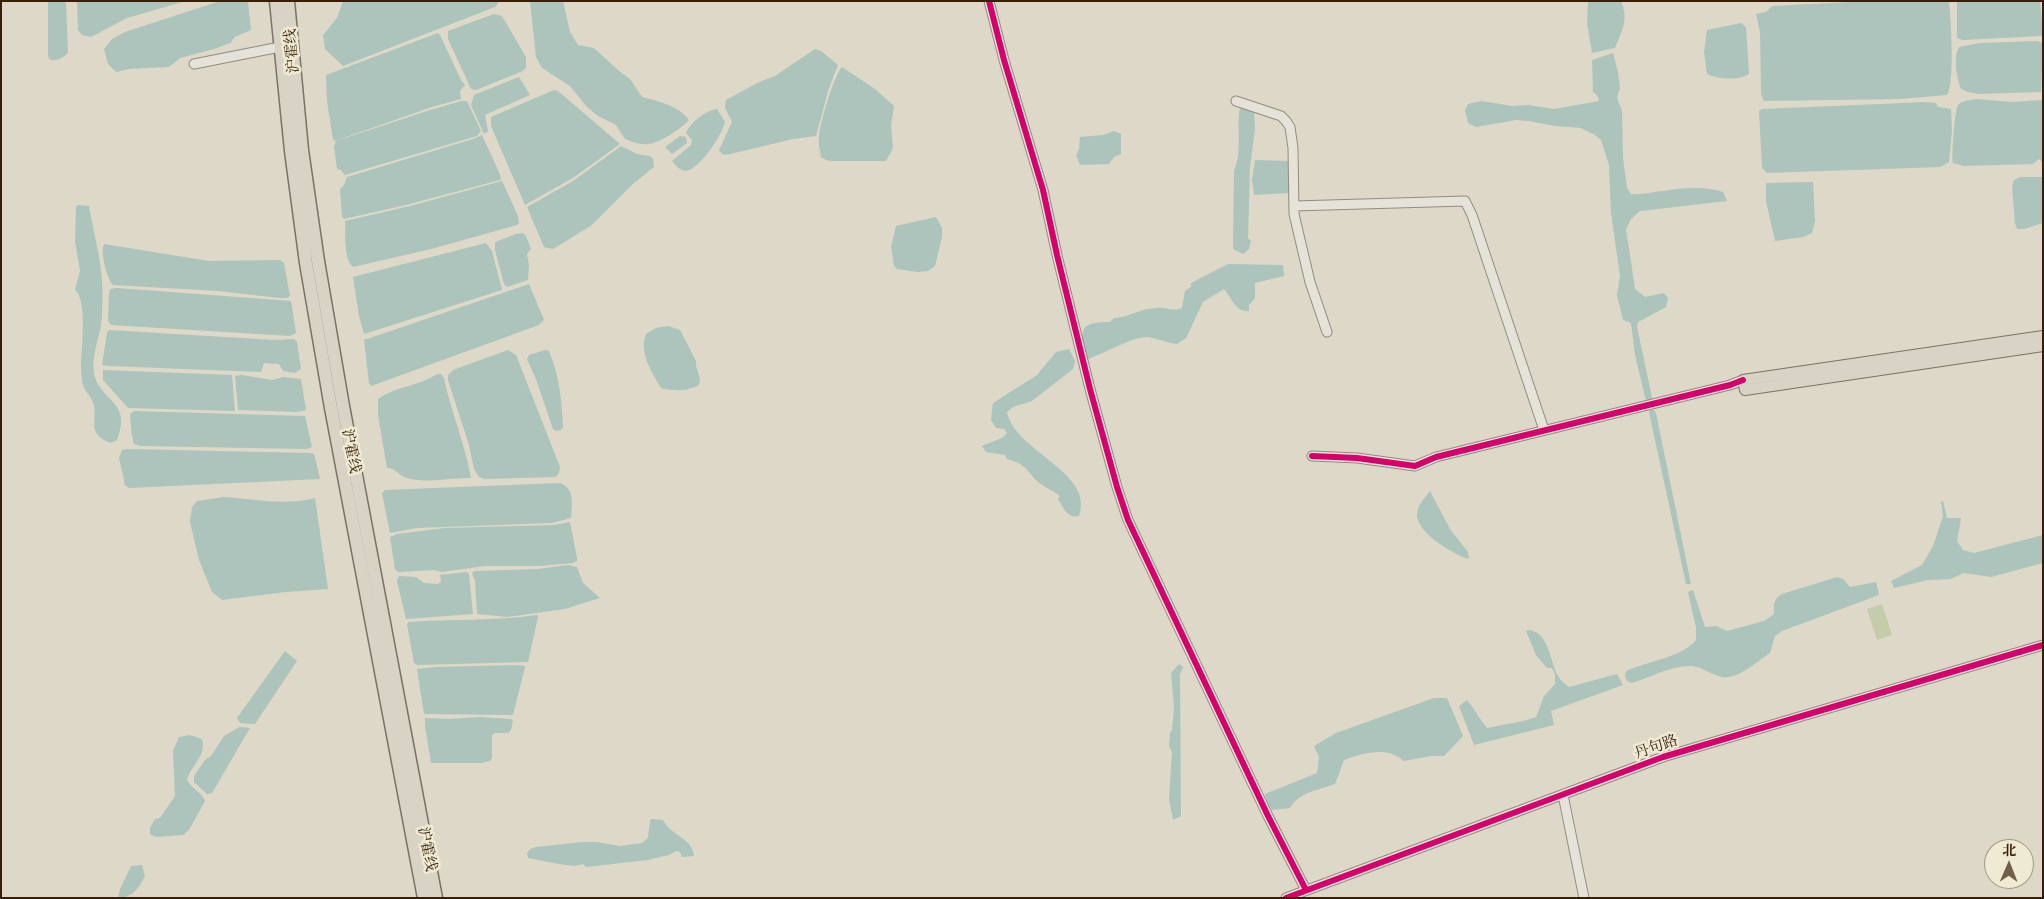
<!DOCTYPE html>
<meta charset="utf-8">
<style>
body{margin:0}
#map{position:relative;width:2044px;height:899px;overflow:hidden;background:#ddd8c7;font-family:"Libre Caslon Text","Noto Serif SC",serif}
canvas{display:block}
.frame{position:absolute;inset:0;border:2px solid #381e07;pointer-events:none}
.north{position:absolute;left:1984px;top:839px;width:50px;height:50px;box-sizing:border-box;background:#efead4;border:1px solid #a69882;border-radius:50%;rotate:1deg;font-size:14px;font-weight:700;line-height:20px;text-align:center;color:#381e07}
.north::after{content:'';display:block;margin:auto;width:18px;height:22px;background:#725f4a;clip-path:polygon(50% 0,100% 100%,50% 72%,0 100%)}
</style>
<div id="map">
<canvas width="2044" height="899"></canvas>
<div class="frame"></div>
<div class="north">北</div>
</div>
<script>
const ctx = document.querySelector('canvas').getContext('2d');
ctx.lineJoin = 'round';
function fill(path, color) { ctx.fillStyle = color; ctx.fill(path, 'evenodd'); }
function trace(path, color, width, dash) { ctx.strokeStyle = color; ctx.lineWidth = width; ctx.lineCap = dash ? 'butt' : 'round'; ctx.setLineDash(dash || []); ctx.stroke(path); }
function drawText(font, color, halo, rows, align = 'center') {
  ctx.font = font + ' "Libre Caslon Text","Noto Serif SC",serif'; ctx.lineWidth = 5; ctx.setLineDash([]); ctx.textBaseline = 'middle'; ctx.strokeStyle = halo; ctx.fillStyle = color; for (const [text, x, y, turn = 0] of rows) {
    ctx.save(); ctx.translate(x, y); ctx.rotate((+turn || 0) * Math.PI / 180); ctx.textAlign = isNaN(turn) ? turn : align; if (halo) ctx.strokeText(text, 0, 0); ctx.fillText(text, 0, 0); ctx.restore();
  }
}
fill(new Path2D(`
 M1882 604 1892 635 1877 640 1867 609Z`), '#c5ccab');
fill(new Path2D(`
 M48 1H66L68 53C63 58 57 61 50 60L48 56Z
 M77 1H186L127 18 91 37 82 35 78 30Z
 M220 1H248L251 30 235 37 230 43 214 49 180 58 169 67 129 69 116 72 108 64 104 49 112 39 125 32Z
 M343 1H500L495 7 343 66 325 49 323 35 337 18Z
 M530 1H563L570 32 578 45 594 48 619 71 630 79 642 97C658 101 679 106 689 120 682 128 660 143 649 144 641 145 632 142 625 139L616 125 598 116 587 107 570 86 542 68 536 57Z
 M1588 1H1621C1629 21 1622 30 1615 48L1592 53 1587 23Z
 M1871 1H1949C1951 18 1955 85 1947 95L1900 99 1764 101 1761 94 1760 32 1756 14 1766 12 1772 6Z
 M1957 1H2040L2043 34 2041 36 1963 40 1957 38Z
 M494 14 502 16 526 57V67L523 71 476 90 471 89 448 39V31Z
 M1741 23 1746 27 1749 74C1740 81 1716 79 1707 74L1704 52 1707 30Z
 M438 33 440 35 461 80 465 85 460 91 461 99 432 107 335 141 333 139 327 101 326 75Z
 M2037 41 2043 43 2041 92 1978 94 1968 92 1961 89C1957 78 1953 58 1959 47L1979 43Z
 M815 49 821 51 838 65 829 88 816 136 793 139 726 155 722 154 719 150 732 122 725 108 726 100 759 82 775 76Z
 M1613 53 1618 72 1620 88 1617 98 1622 111 1623 158 1627 188 1631 194C1642 195 1652 192 1663 191 1683 188 1704 186 1723 192L1727 201 1640 211 1631 219 1626 229 1635 289 1645 297 1664 293 1668 298 1666 307 1638 322 1637 327 1653 402 1648 403 1646 401 1635 355 1631 323 1623 320 1617 295 1620 276 1611 213 1609 165 1601 140 1595 135 1581 128 1555 126 1529 121 1516 120 1476 127 1468 123 1465 110 1468 104 1481 101 1512 106 1528 105 1554 109 1599 101 1597 95 1593 92 1592 60Z
 M842 67 875 89 894 106 891 125 893 148 886 161H831L826 160 821 157C820 151 818 143 819 137 819 125 835 73 842 67Z
 M519 77 530 95 485 115 488 131 484 134 471 105 474 95Z
 M554 90 558 91 620 144 573 178 525 205 491 126V117Z
 M1977 99 2013 102 2043 100V163L2039 159 2033 164 1964 166 1953 163C1951 158 1955 109 1958 105 1963 100 1971 100 1977 99Z
 M461 101H467L481 131 477 136 345 175 341 170 337 169 334 146 336 141 427 111Z
 M1927 102 1936 103 1938 107 1951 109 1952 131 1949 162 1940 167 1767 173 1762 168 1759 111 1762 109Z
 M1240 107 1254 110 1255 129 1250 167 1248 238 1251 241 1249 249 1243 254 1233 249 1234 171C1243 150 1236 128 1240 107Z
 M717 109 725 122C722 135 702 165 689 170 682 173 676 166 672 161L691 145 692 140 686 133C690 123 706 110 717 109Z
 M1114 131 1121 134V154L1114 157 1109 164 1080 165 1076 155 1079 149 1080 137 1103 135Z
 M482 135 499 172 501 178 500 180 406 205 344 219 342 217 340 189 344 185 347 177 473 139Z
 M680 136 686 137 687 143 672 154 665 147Z
 M621 146 637 154 650 156 653 159 654 167 634 183 592 225 553 249 544 247 527 207 573 181Z
 M1255 160 1290 161V193L1254 195 1252 180Z
 M2043 177V223L2024 229H2017L2015 223 2012 186 2014 180 2020 177Z
 M502 181 518 216 519 223 517 225 431 249 353 267C343 257 346 234 345 221L410 206Z
 M1813 182 1815 221 1812 233 1803 237 1775 241 1766 201V183Z
 M78 205 89 206C93 230 101 258 102 282 103 293 102 305 102 316 101 335 91 354 94 373 99 402 133 400 117 440L110 443C87 433 97 423 94 405 92 398 87 393 84 388 81 381 81 368 81 361 82 346 87 299 75 290L80 271 75 241 76 207Z
 M936 217 942 228V237L935 266 928 271 918 272 897 269 894 266 891 247 896 226Z
 M523 233 526 236 531 249 527 254 529 265 528 280 507 287 504 284 495 250V242L516 234Z
 M486 243 492 251 502 290 364 334 359 316 353 277Z
 M104 244 209 261 280 260 284 263 290 296 287 298H280L218 291 113 285C107 279 100 252 104 244Z
 M1228 264 1283 265 1284 276 1255 283V298L1249 305V311C1235 312 1232 298 1224 289L1203 302 1186 338 1177 344C1166 343 1158 338 1147 337 1132 337 1103 354 1088 359 1080 332 1076 322 1110 322L1114 318C1128 318 1141 308 1156 308 1166 307 1172 312 1182 308L1185 291 1191 287V283Z
 M529 284 544 320 539 325 371 386 369 383 364 340Z
 M117 288 291 301 296 333 290 336 111 325 108 321 109 293 110 289Z
 M668 326 680 330 696 361C695 371 702 374 699 385 685 392 675 391 661 388 651 371 639 353 646 334L656 328Z
 M109 330 275 340 294 339 297 342 301 369 295 373 283 371 279 364 264 363 261 372 110 366 102 365 107 333Z
 M1069 349 1075 361 1073 369 1032 401 1013 407 1007 412C1015 452 1095 472 1079 516 1067 519 1063 507 1058 499L1060 496C1055 492 1048 489 1044 486 1027 476 1031 465 1007 459L1005 455 986 452 982 446 1002 438 1007 433 1004 429 996 428 991 420 993 403 1037 375 1056 352Z
 M508 350 516 355 560 467 559 473 556 477 485 479 479 477 474 469 469 445 448 380V375L453 370Z
 M545 350 549 351C559 375 562 401 563 427L561 430 556 431 553 429 536 379 527 359 529 355Z
 M103 370 232 375 235 411 128 408 103 380Z
 M437 374H441L444 378C451 412 465 444 471 478 451 477 428 484 407 478 399 476 396 468 387 468L378 415V399C397 386 419 386 437 374Z
 M242 375 272 380 283 377 301 379 306 410 296 412 238 410 235 376Z
 M1650 410H1654L1656 413 1691 584H1686L1649 412Z
 M134 411 305 416 312 447 307 449 141 446 134 444C131 435 131 423 130 414Z
 M127 449 309 453 314 454 320 479 129 488 125 485 119 458 122 450Z
 M560 483C575 488 572 505 571 518L552 523 417 528 390 533 382 493 385 490Z
 M1430 491 1450 529 1468 552 1469 559C1453 554 1417 533 1417 515 1417 505 1424 499 1430 491Z
 M224 497C253 499 287 506 315 498L328 589 286 592 222 600 212 592 199 560 190 522 192 507 197 501Z
 M1943 501 1947 518H1961L1957 541 1963 550 1974 553 2043 535V563L1991 577 1964 573 1950 579 1928 580 1894 588 1891 581 1922 565 1933 546 1943 516 1941 502Z
 M570 522 577 558V561L573 563 540 566H485L442 572 434 570 398 572 395 569 390 537 397 534 445 528 554 525Z
 M568 565 577 567 583 583 600 598 565 609 507 617 477 614 475 581 472 573 474 571 538 569Z
 M466 572 469 574 473 614 406 619 397 581 399 576 416 577 424 583 438 584 441 581 440 575Z
 M1837 577 1843 579 1850 587 1876 582 1879 595 1782 631 1775 636 1770 653C1757 661 1738 680 1722 677 1712 675 1702 667 1692 666 1673 665 1650 677 1632 683L1627 681 1625 676 1626 671C1648 661 1681 658 1696 640V628L1688 592 1693 590 1705 627 1716 626 1727 631 1764 621 1774 614C1774 604 1773 599 1782 594Z
 M537 615 538 617 528 662 417 665 414 663 407 624 409 622C452 619 494 621 537 615Z
 M1529 630C1549 632 1550 662 1558 676 1560 680 1565 684 1569 687L1617 674 1623 685 1551 711 1554 725 1474 745 1459 706 1467 700C1475 709 1479 719 1487 728 1504 724 1520 723 1536 717L1544 696 1555 684V675L1552 668H1547L1536 655 1526 631Z
 M285 651 297 661 255 724 240 723 237 718Z
 M1179 664 1183 667 1180 675 1181 816 1173 820 1169 799 1172 752 1169 746 1170 733 1172 730 1174 707 1171 673Z
 M518 665 525 666V667L513 715 424 714 417 669 435 667Z
 M1434 698H1447L1463 736 1444 756H1431L1404 761C1387 746 1363 753 1344 760L1335 784C1319 790 1299 792 1290 808L1272 810 1267 802 1265 794 1317 773 1319 757 1314 746 1336 733Z
 M480 717 511 719 513 721 511 730 508 733H495L492 735V758L490 761 481 763H431L425 726V718L450 719Z
 M240 727 250 728 212 793 207 794 194 782V776L205 760 211 756 224 736Z
 M190 735 202 739C207 755 192 765 187 779 191 789 202 792 205 801L189 830 183 835 156 837 150 834V828L155 819 160 818 175 796 173 751 179 737Z
 M652 819 663 820C672 837 692 837 694 856L682 857 680 852 676 851 669 855 648 860 586 867 583 864 575 866 559 864 528 858 527 853 530 849 536 847 583 842H596L620 846 642 843 648 838 650 820Z
 M142 865 145 876C139 888 132 898 118 898L120 889 131 866Z`), '#acc4bb');
const minor = new Path2D(`
 M989 1 1004 60 1043 190 1057 255 1090 389 1117 487 1128 520 1268 816 1306 890
 M194 64 280 47
 M1236 101 1281 116 1286 121 1290 127 1293 148 1294 214 1310 282 1327 332
 M1294 206 1465 201 1472 215 1544 430
 M1312 456 1357 458 1415 466 1436 457 1730 385 1743 380
 M1563 795 1584 898
 M1286 898 1663 757 2043 645`);
const major = new Path2D(`
 M2043 336 1743 380 1745 390 2043 346`);
const highway = new Path2D(`
 M276 1 291 151 306 263 331 408 424 898
 M288 1 302 150 318 261 343 406 436 898`);
trace(minor, '#928c7f', 11);
trace(major, '#797266', 12);
trace(highway, '#797266', 15);
trace(minor, '#e5e2da', 9);
trace(major, '#d9d3c5', 10);
trace(highway, '#d9d3c5', 12);
trace(new Path2D(`
 M989 1 1004 60 1043 190 1057 255 1090 389 1117 487 1128 520 1268 816 1306 890
 M1312 456 1357 458 1415 466 1436 457 1730 385 1743 380
 M1286 898 1663 757 2043 645`), '#d6006c', 6);
drawText('15px', '#381e07', '#efead4', [
 ["沪霍线",292,51,-95],
 ["沪霍线",351,451,79],
 ["丹句路",1656,747,-19],
 ["沪霍线",427,849,79]
]);
</script>
